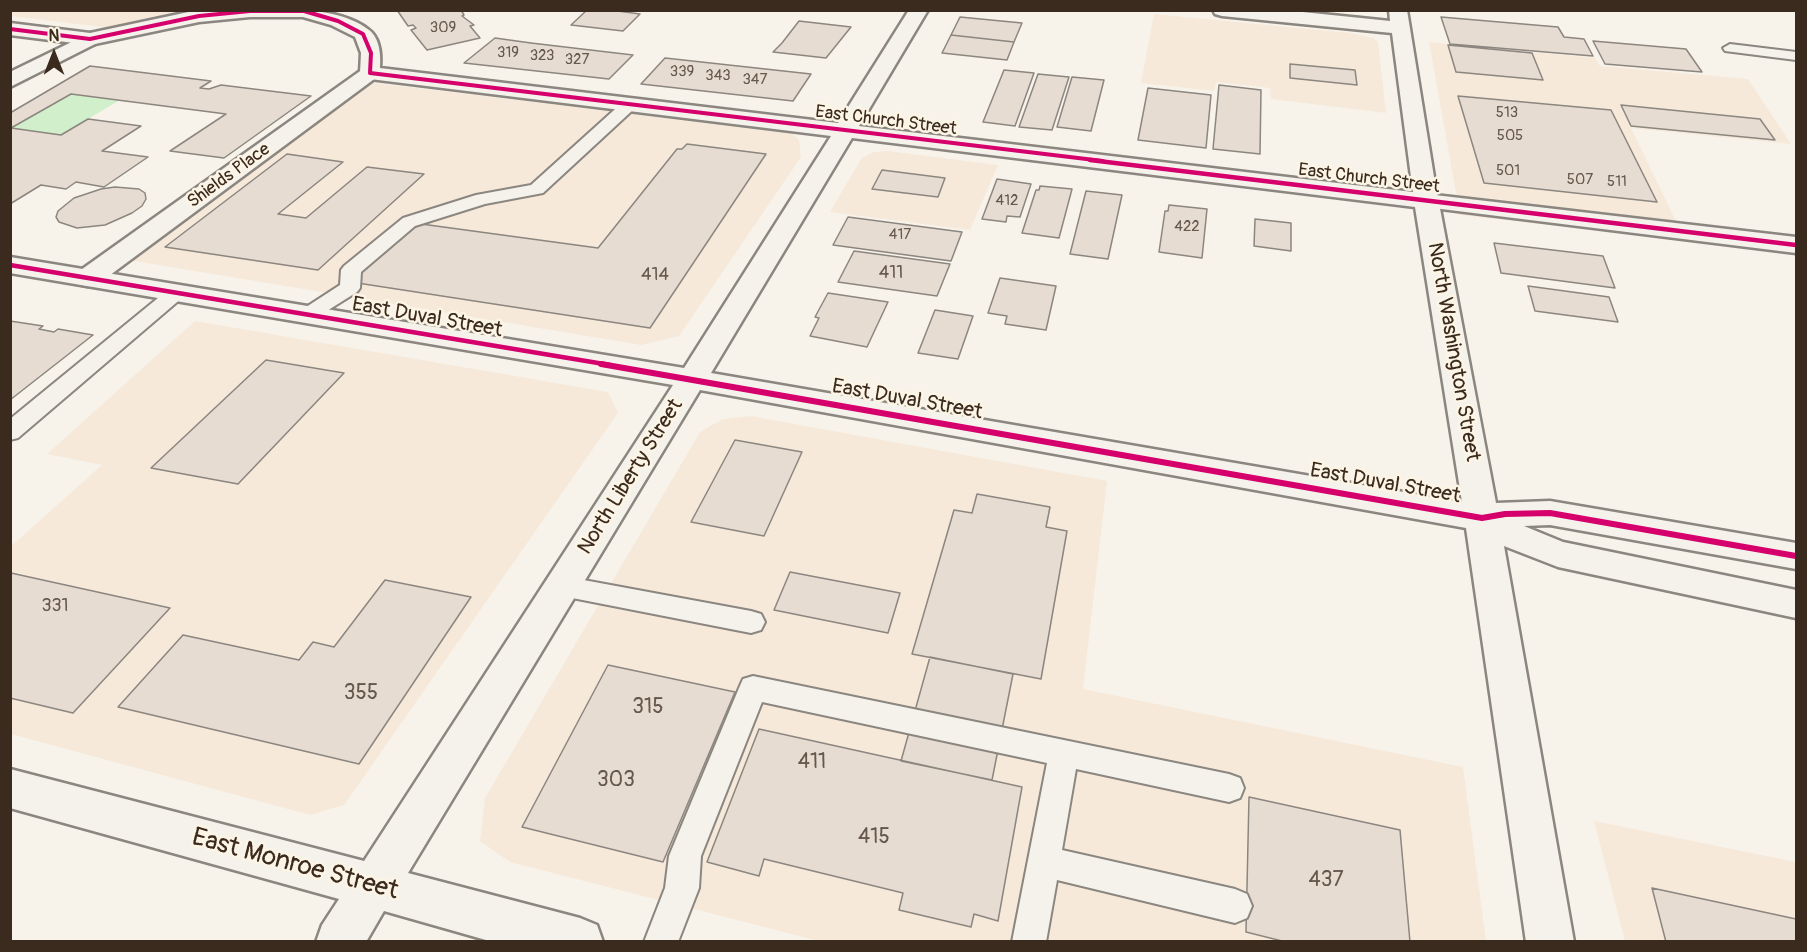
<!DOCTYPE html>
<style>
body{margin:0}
#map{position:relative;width:1807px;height:952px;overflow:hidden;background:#f7f3ea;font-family:Pangolin,sans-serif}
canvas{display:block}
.frame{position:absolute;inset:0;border:12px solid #3b2a1e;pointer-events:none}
.north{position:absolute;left:24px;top:24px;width:60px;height:60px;-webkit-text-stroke:4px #fcf5e5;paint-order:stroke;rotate:0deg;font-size:16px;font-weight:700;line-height:24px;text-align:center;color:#3b2a1e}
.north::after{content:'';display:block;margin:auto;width:21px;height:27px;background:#3b2a1e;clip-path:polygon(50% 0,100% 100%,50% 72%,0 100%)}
</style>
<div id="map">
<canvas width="1807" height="952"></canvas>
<div class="frame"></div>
<div class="north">N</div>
</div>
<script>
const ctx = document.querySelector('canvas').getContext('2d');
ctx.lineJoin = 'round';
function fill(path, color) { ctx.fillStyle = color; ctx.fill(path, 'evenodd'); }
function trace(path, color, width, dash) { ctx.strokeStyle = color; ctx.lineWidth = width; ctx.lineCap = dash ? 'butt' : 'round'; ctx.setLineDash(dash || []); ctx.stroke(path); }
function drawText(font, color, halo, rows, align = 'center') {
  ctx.font = font + ' Pangolin,sans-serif'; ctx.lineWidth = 5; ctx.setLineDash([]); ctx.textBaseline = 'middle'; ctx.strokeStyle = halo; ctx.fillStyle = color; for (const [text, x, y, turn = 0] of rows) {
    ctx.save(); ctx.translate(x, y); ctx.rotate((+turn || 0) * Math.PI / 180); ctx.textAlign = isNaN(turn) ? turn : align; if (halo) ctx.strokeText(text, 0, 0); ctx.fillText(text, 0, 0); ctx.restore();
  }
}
fill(new Path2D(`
 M11 10 198 11 127 26 110 28 11 16Z
 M1154 14 1350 33 1373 38 1378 42 1386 113 1271 99 1270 88 1216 82 1214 91 1141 83Z
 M1429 42 1595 58 1600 66 1748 79 1791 144 1631 128 1686 242 1644 235 1460 215Z
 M349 80 792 133 799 140 801 157 679 336 641 345 105 256Z
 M888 151 998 165 970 230 830 212 861 159 873 152Z
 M195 321 608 392 618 413 344 805 310 815 11 734 10 547 102 465 47 454Z
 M751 416 1107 481 1083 689 1463 767 1486 941H819L510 862 480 841 485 798 700 432 723 419Z
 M1594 821 1796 862V941H1625Z`), '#f6e9da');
fill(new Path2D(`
 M71 94 120 100 61 135 11 128Z`), '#d1efca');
const building = new Path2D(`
 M397 10H461L464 15 462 16 474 25 470 26 480 38 427 50 411 30 416 28 413 25 408 26Z
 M587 10H610L640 14 623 31 571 25Z
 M960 17 1022 23 1014 42 951 35Z
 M1441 17 1558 27 1564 37 1584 39 1593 56 1450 44Z
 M799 21 851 27 826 58 773 52 782 43Z
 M951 35 1014 42 1007 60 942 53Z
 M495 38 531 43 633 55 609 79 464 63Z
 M1593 41 1686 49 1702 72 1605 64Z
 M1448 45 1532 53 1543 80 1456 72Z
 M665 58 811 74 793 101 641 84Z
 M1290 64 1355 70 1357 85 1290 78Z
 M90 66 211 81 200 88 209 89 221 85 311 96 224 158 170 151 226 114 71 94 11 128 61 135 88 119 141 126 102 151 148 157 104 187 76 182 66 189 41 185 10 204V113Z
 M1004 70 1034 73 1015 126 983 122Z
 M1038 74 1069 77 1052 130 1019 127Z
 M1072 77 1104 80 1091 131 1057 127Z
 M1219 85 1261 90 1260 154 1213 149Z
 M1148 88 1211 95 1206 148 1138 140Z
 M1458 96 1611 110 1657 202 1484 183Z
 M1621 105 1760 119 1775 140 1631 126Z
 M687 144 766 154 650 328 351 282 414 223 598 248 677 149H682Z
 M287 154 343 162 278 214 306 218 367 167 424 174 318 270 165 247Z
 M882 170 945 178 938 197 872 189Z
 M997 179 1031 184 1020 217 1007 216 1006 222 982 219Z
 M1040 186 1072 189 1059 238 1022 233 1036 190H1039Z
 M115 187 139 189 145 193 146 199 142 206 132 213 105 225 77 228 59 222 56 217 58 211 74 198 101 189Z
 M1086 191 1122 195 1108 259 1070 254Z
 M1169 205 1207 209 1202 258 1159 252 1165 211H1168Z
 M848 217 962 232 951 261 833 245Z
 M1255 219 1291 223V251L1254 246Z
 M1494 243 1603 256 1615 288 1501 273Z
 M854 251 950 264 937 296 838 282Z
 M1000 278 1056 286 1046 330 1005 324 1007 316 988 313Z
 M1528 286 1609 297 1618 322 1535 311Z
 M828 293 888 302 867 347 810 336 819 318 815 317Z
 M935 310 973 316 958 359 918 353Z
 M10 321 43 326 39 329 54 332 58 329 93 335 10 400Z
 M266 360 344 373 238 484 151 468Z
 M735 440 802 452 764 536 691 522Z
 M977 494 1050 507 1046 527 1067 531 1041 679 912 654 954 510 972 513Z
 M790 572 900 593 888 633 774 610Z
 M11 573 170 608 73 713 10 698Z
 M385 580 471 597 359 764 118 707 183 635 299 660 313 642 334 647Z
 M930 657 1013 674 992 780 901 761Z
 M608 665 735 692 663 862 522 827Z
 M759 729 1022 787 998 921 974 914 971 927 899 910 903 893 764 859 759 876 707 862Z
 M1249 797 1400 830 1410 942H1286L1246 932Z
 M1652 888 1796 919V942H1666Z`);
fill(building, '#e7dcd2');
trace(building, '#8b867f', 1.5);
const lane = new Path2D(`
 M1730 44 1796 52V60L1725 51 1723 48Z
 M629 100 635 102 637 105 635 108 543 193 485 204 415 226 361 272 360 288 357 292 314 319H300L297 315 300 311 340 285 341 270 344 266 403 218 476 195 531 185 623 102Z
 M176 287 183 289 186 293 183 297 18 438 10 440V419L169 289Z
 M562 576 751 611 761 614 765 622 761 630 751 633 562 596 553 593 549 586 553 579Z
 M753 676 1229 774 1240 778 1244 788 1240 798 1229 802 1076 769 1062 850 1235 889 1247 894 1252 906 1247 918 1235 923 1057 880 1046 942H1012L1047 763 762 702 701 856 699 888 678 942H644L665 888 669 856 739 688 743 679Z`);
const street = new Path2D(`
 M90 33 97 35 100 39 97 43 10 87V72Z
 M370 67 377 69 380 73 377 77 98 284 88 286 78 284 75 278 78 272 363 69Z
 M1426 194 1796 237V253L1417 206 1414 201 1417 196Z`);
const secondary = new Path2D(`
 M198 10C244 10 333 0 369 30 380 38 381 56 380 68L838 123 909 10H928L859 126 1413 192 1392 33 1222 16 1215 14 1213 10H1283L1390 21 1389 10H1407L1434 177 1496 503 1550 501 1796 543V569L1550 525 1524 526 1563 542 1796 590V618L1558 567 1504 546 1574 942H1526L1466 528 700 390 408 873 580 918 597 925 603 942H493L384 911 366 942H316L322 925 339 899 10 808V769L364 861 673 385 10 273V257L684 368 831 136 370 79 363 77 360 73 361 53 355 37 331 25 303 17H250L199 22 90 45 10 35V23L90 33ZM852 138 1415 207 1462 502 711 373Z`);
trace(lane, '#8b867f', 4);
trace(street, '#8b867f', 5);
trace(secondary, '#8b867f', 5);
fill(lane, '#f5f2ec');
fill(street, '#f5f2ec');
fill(secondary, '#f5f2ec');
trace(new Path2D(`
 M10 29 90 39 199 16 250 11H304L338 21 363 34 371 53 370 73 1103 161`), '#d6006c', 4);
trace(new Path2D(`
 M1090 160 1796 245
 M10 265 610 365`), '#d6006c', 4.5);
trace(new Path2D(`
 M601 364 1482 518 1505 514 1550 513 1796 556`), '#d6006c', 6);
drawText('15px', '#67584c', null, [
 ["309",443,28],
 ["319",508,53],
 ["323",542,56],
 ["327",577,60],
 ["339",682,72],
 ["343",718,76],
 ["347",755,80],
 ["513",1507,113],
 ["505",1510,136],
 ["501",1508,171],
 ["507",1580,180],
 ["511",1617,182],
 ["412",1007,201],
 ["422",1187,227],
 ["417",900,235]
]);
drawText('18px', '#3b2a1e', '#fcf5e5', [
 ["East Church Street",886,121,7],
 ["Shields Place",229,176,-36],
 ["East Church Street",1369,179,7]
]);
drawText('18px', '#67584c', null, [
 ["411",891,273],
 ["414",655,275],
 ["331",55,606]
]);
drawText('21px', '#3b2a1e', '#fcf5e5', [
 ["East Duval Street",427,318,10],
 ["North Washington Street",1453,352,80],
 ["East Duval Street",907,400,10],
 ["North Liberty Street",631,477,-58],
 ["East Duval Street",1385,484,10]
]);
drawText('21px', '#67584c', null, [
 ["355",361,694],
 ["315",648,708],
 ["411",812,763],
 ["303",616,781],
 ["415",874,838],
 ["437",1326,881]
]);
drawText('26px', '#3b2a1e', '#fcf5e5', [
 ["East Monroe Street",295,865,15]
]);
</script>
